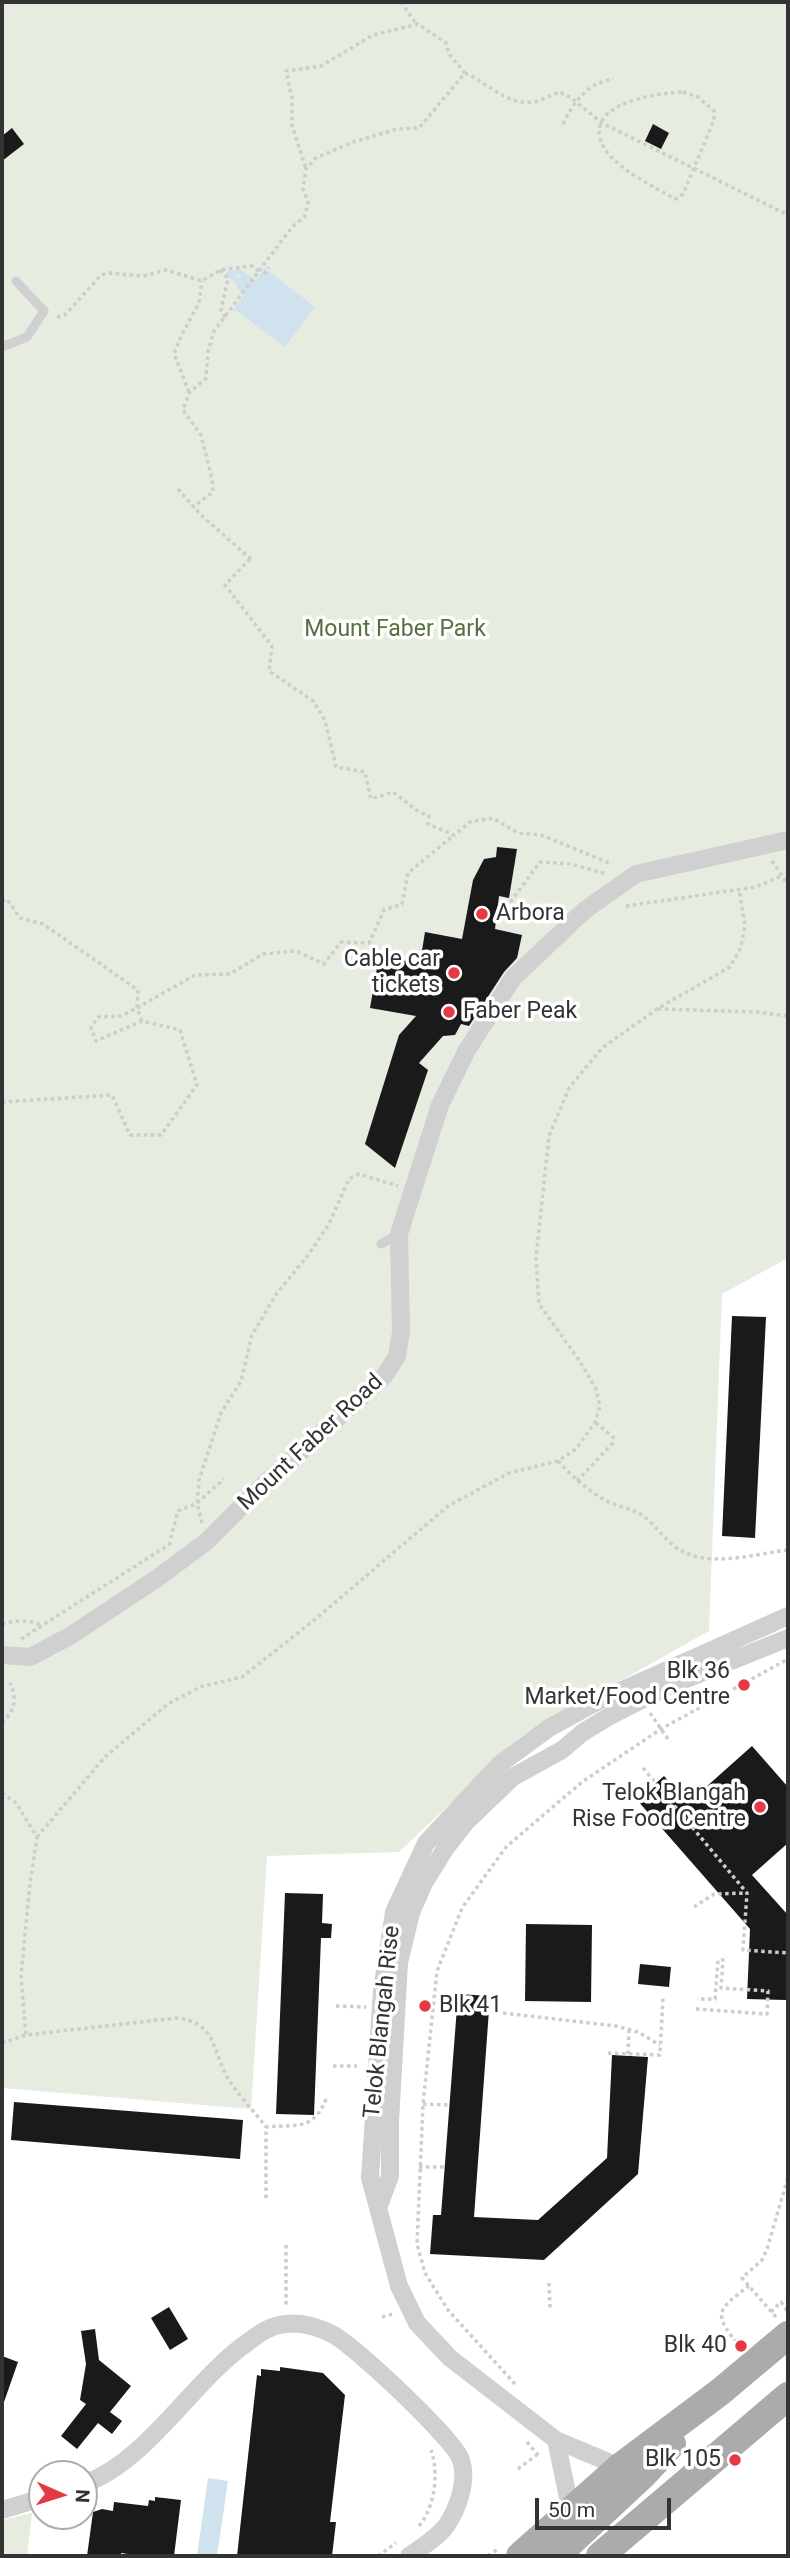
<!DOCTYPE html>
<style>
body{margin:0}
#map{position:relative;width:790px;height:2558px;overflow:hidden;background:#fff;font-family:Roboto,sans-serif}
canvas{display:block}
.frame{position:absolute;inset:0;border:4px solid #333;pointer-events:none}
.north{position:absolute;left:28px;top:2460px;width:70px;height:70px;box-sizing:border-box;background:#fff;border:2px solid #adadad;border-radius:50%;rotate:93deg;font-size:19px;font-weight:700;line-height:28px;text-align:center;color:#333}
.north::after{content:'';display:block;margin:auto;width:24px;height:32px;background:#e63946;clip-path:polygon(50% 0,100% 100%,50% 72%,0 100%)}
.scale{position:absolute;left:535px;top:2498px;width:136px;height:32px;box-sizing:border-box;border:4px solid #333;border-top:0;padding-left:9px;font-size:21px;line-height:24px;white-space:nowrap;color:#333;-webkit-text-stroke:5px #fff;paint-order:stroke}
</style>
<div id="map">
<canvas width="790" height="2558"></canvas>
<div class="frame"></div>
<div class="north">N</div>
<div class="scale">50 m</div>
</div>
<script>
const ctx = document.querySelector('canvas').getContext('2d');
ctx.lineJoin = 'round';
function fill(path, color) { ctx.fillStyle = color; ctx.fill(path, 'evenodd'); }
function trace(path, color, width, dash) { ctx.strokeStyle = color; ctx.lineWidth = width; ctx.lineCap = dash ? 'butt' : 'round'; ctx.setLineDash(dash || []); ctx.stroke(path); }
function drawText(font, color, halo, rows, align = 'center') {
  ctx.font = font + ' Roboto,sans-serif'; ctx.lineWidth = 7; ctx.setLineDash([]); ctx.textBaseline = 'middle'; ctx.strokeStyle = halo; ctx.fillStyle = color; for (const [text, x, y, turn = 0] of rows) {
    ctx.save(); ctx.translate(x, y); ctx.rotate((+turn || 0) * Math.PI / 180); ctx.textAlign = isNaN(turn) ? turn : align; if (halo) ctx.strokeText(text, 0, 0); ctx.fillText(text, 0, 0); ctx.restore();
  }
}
fill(new Path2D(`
 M2 2H788V1258L722 1294 709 1631 522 1736 399 1852 267 1856 251 2109 2 2088Z
 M32 2513 27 2556H2V2520Z`), '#e6ecdf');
fill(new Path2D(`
 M265 268 315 307 285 347 234 309Z
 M208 2478 228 2481 217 2556H197Z`), '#cfe2ee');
trace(new Path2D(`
 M240 272 249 280 243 287 229 274Z`), '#cfe2ee', 5);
trace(new Path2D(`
 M246 284 247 286`), '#cfe2ee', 19);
fill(new Path2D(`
 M653 124 669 133 661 149 645 141Z
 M12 128 24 144 2 161V136Z
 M497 847 517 849 509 898 499 896 495 929 522 935 517 958 504 972 469 1026 461 1024 455 1035 443 1036 419 1063 428 1070 395 1168 365 1144 399 1035 416 1016 370 1008 379 956 420 963 425 932 462 939 473 880 484 859 496 857Z
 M732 1316 766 1317 755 1538 722 1536Z
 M752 1746 788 1787V1843L752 1875 788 1915 786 2000 747 1999 750 1929 637 1800 664 1776 688 1803Z
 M285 1893 323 1894 322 1923 332 1924 331 1938H321L314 2115 276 2114Z
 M526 1924 592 1925 591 2002 525 2001Z
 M640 1964 671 1967 669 1987 638 1984Z
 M458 1994 490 1996 474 2217 538 2220 607 2158 612 2055 648 2057 638 2174 544 2260 430 2254 433 2215H441Z
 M14 2102 243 2120 240 2159 11 2140Z
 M169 2307 188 2339 170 2350 151 2318Z
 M95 2329 99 2360 131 2386 110 2412 122 2421 112 2434 98 2423 77 2449 61 2436 86 2404 80 2400 86 2364 81 2331Z
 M2 2356 18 2362 4 2402H2Z
 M280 2367 323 2373 345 2395 330 2522H336L332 2556H237L257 2375 261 2376V2369L280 2371Z
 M155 2497 181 2500 174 2556H141L121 2553V2556H87L93 2512 102 2509 113 2511 114 2502 148 2506 149 2500 155 2501Z`), '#1a1a1a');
trace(new Path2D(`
 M401 2 417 25
 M465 73C487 82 507 106 533 102 541 101 551 95 559 92L570 97 602 123 788 215
 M683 92 698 97 714 111V120L683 194 675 199C655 187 617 169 605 149 577 104 656 93 683 92Z
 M563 124C573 102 589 82 613 79
 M220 270 228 278 221 310 226 318
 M259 271 292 227 305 216 308 202 303 189 306 169 316 158 353 142 397 129 419 128 465 73 449 54 446 43 418 24 373 35 321 66 286 71 292 98V125L306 169
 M264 274 269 267
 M57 317 65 315 101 275 110 273 143 276 166 270 202 281 220 270 252 266 259 271 214 331 208 351 206 378 189 393 183 410 201 435 212 479 213 492 193 507
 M189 392 174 354 182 334 199 303 202 281
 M178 489 200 514 253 561
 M250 559 225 585 272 646 269 671 313 701 325 720 336 767 365 772 371 799 393 792 419 812 429 816 428 824 454 835 470 822 493 818 518 833 541 835 612 864
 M772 861 788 885
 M2 901 7 899 20 918 43 924 138 990 137 1008 121 1016 98 1017 91 1027 96 1041 142 1021 180 1030 197 1085 161 1135H130L112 1095 2 1102
 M626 906 756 887 781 876
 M498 909 511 901 540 862 571 864 607 874
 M658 1009 756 1012 788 1016
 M142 1021 137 1008 195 975 230 974 263 954 296 951 324 964 341 942 369 943 384 910 402 904 408 873 454 835
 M558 1461C572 1476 586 1489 603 1499 615 1506 631 1508 643 1516 654 1524 663 1537 674 1546 705 1570 753 1554 788 1550
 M577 1481 612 1444 613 1437 595 1422
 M202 1523 197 1503 199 1480 221 1413 241 1381 252 1335 277 1293 309 1254 329 1224 349 1179 359 1174 398 1186
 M169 1545 178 1511 197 1503 224 1479
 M2 1624C16 1620 28 1620 42 1625
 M21 1639 170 1544
 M650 1713 670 1742
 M2 1723C14 1711 18 1700 10 1683
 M643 1768 747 1893 743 1950 788 1953
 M2 1793 16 1803 37 1837 30 1883 21 1976 26 2035
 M37 1837 105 1757 168 1704 200 1687 242 1677 318 1617 448 1506 509 1473 558 1461 576 1449 595 1422 600 1406 596 1389 579 1360 539 1304 536 1258 549 1136 569 1088 602 1048 657 1009 730 967 741 947 745 925 739 890
 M694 1907 714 1894 747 1893
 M336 2006 366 2007
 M696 2009 767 2014 768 1991 721 1988 723 1960H718L715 1999H697
 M503 2013 616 2026 638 2032 660 2045
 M2 2043 26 2035 176 2018C216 2023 211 2046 226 2075 236 2093 254 2111 266 2127
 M608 2053 660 2055 663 1997
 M628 2054 629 2029
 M333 2066H357
 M423 2104 448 2105
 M419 2167H444
 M266 2198V2127C300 2124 313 2131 327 2097
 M286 2245V2306
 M549 2283 550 2308
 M771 2312 781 2302 788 2312
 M382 2317 393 2314
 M776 2317 742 2278 762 2260 767 2249 788 2177
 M741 2348C713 2314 715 2311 749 2286
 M515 2384 448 2310 425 2273 417 2244 423 2104 437 1971 462 1908 506 1847 582 1782 661 1729 788 1659
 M527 2442 540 2457
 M518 2469 538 2454
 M419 2526C435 2507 439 2473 431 2450
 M378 2556 396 2543
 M488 2556 498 2549`), '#cdcdcd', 3.5, [3.5, 3.5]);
trace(new Path2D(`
 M2 347 27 337 44 311 16 281
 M381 1244 399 1234`), '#d0d0d0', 9);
trace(new Path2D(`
 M2 1655 30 1657 70 1636 156 1579 206 1542 256 1492 385 1375 397 1356 401 1332 399 1234 440 1105 467 1050 513 978 585 910 636 874 788 840
 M378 2208 390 2176V2122L399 1963 411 1913 424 1883 445 1849 466 1822 513 1777 562 1750 582 1733 608 1717 669 1686 788 1638
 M556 2440 571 2512
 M620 2467 556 2440 450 2358 417 2323 399 2286 370 2178 382 1990 394 1912 426 1843 500 1764 549 1728 598 1701 788 1616
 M84 2484C148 2461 192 2381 248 2342 260 2333 271 2325 286 2324 301 2322 318 2327 332 2334 353 2344 455 2440 461 2460 468 2480 458 2509 446 2526 437 2538 422 2547 409 2556
 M2 2510 42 2498`), '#d0d0d0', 18);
trace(new Path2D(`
 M520 2556 620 2467 720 2392 788 2335
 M556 2556 644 2474 672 2444
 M600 2556 788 2396`), '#ababab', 28);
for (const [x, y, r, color] of [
 [482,914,7,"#e63946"],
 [454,973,7,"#e63946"],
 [449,1012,7,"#e63946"],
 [744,1685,7,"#e63946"],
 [760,1807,7,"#e63946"],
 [425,2006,7,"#e63946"],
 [741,2346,7,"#e63946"],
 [735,2460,7,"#e63946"]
]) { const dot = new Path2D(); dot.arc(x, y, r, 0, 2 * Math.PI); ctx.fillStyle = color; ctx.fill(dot); trace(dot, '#fff', 2.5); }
drawText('23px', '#56703f', '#fff', [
 ["Mount Faber Park",395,630]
]);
drawText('23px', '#333', '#fff', [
 ["Arbora",496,914,"left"],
 ["Cable car",440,960],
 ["tickets",440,986],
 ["Faber Peak",463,1012,"left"],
 ["Blk 36",730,1672],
 ["Market/Food Centre",730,1698],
 ["Telok Blangah",746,1794],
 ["Rise Food Centre",746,1820],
 ["Blk 41",439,2006,"left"],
 ["Blk 40",727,2346],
 ["Blk 105",721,2460]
], 'right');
drawText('23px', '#333', '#fff', [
 ["Mount Faber Road",311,1443,-43],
 ["Telok Blangah Rise",383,2022,-84]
]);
</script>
